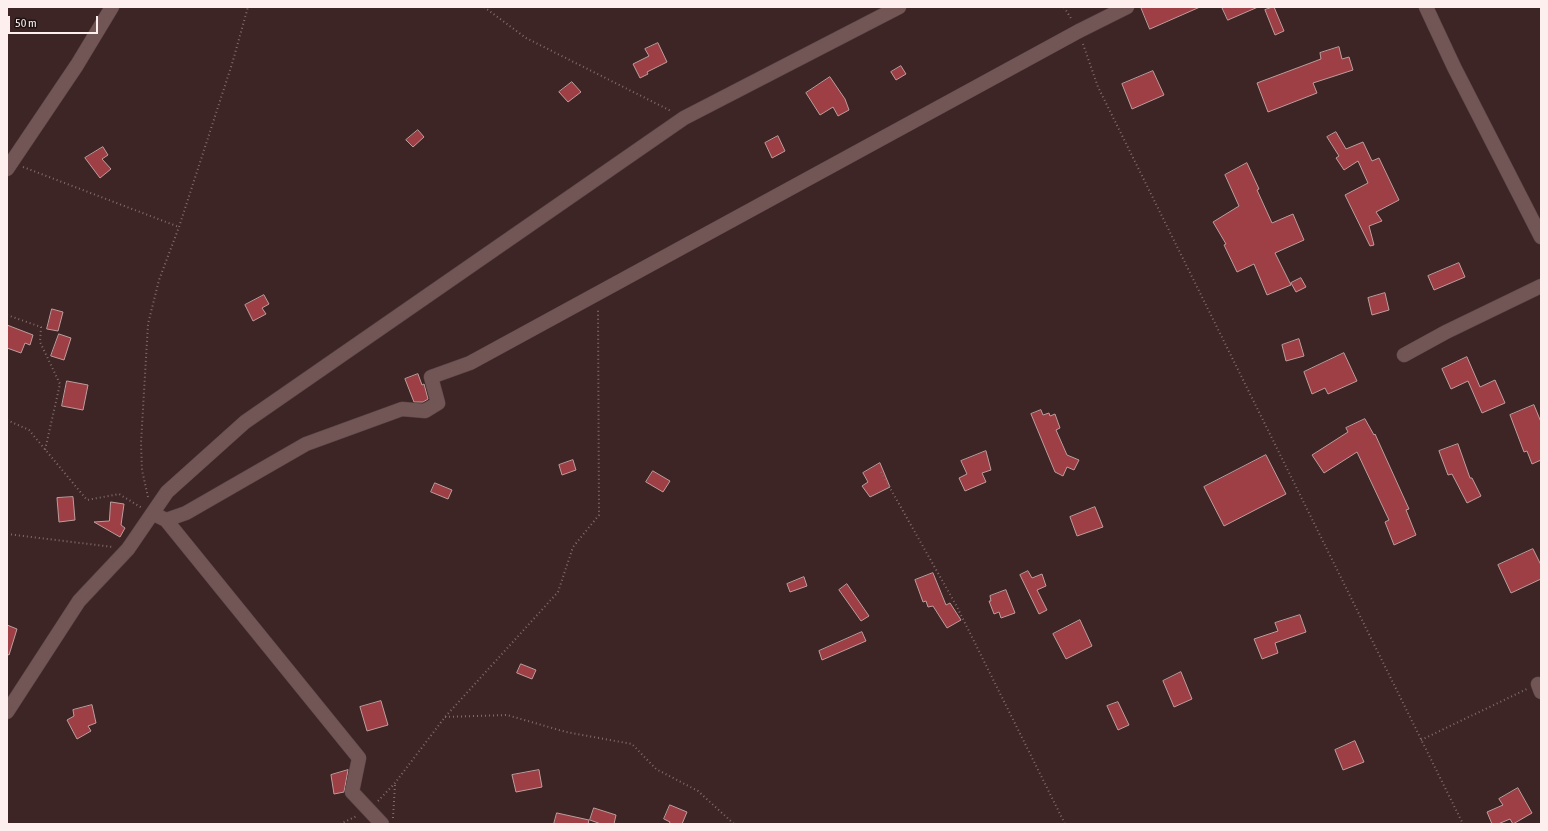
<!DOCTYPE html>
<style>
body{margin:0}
#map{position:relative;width:1548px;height:831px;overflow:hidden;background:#3e2525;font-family:"Asap Condensed",sans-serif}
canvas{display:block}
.frame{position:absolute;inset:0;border:8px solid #fdefee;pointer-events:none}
.scale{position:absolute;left:8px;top:16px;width:90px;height:18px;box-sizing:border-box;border:2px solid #fdefee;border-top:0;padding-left:5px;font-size:12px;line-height:14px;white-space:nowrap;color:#fdefee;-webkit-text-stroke:3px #1d1212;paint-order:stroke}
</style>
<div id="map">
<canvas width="1548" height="831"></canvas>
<div class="frame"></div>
<div class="scale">50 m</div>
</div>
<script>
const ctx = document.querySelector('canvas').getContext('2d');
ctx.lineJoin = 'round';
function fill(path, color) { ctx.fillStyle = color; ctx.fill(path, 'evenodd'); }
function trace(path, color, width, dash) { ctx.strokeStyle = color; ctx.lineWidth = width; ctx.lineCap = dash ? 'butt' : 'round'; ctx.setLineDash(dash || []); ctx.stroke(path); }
const building = new Path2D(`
 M1141 7H1200L1150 29Z
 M1222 7H1258L1228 20Z
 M1274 7 1284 31 1275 35 1265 10Z
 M658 43 667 62 647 72 648 74 640 78 633 64 649 56 645 49Z
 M1339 47 1342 59 1349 57 1353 70 1313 83 1317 93 1268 112 1257 83 1321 59 1320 53Z
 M901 66 906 74 896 80 891 72Z
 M1153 71 1164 95 1132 109 1122 84Z
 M830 77 845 99 849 110 838 116 833 107 820 115 806 93Z
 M572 82 581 92 568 102 559 92Z
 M418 130 424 137 413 147 406 140Z
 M1336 132 1346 149 1363 142 1372 161 1379 158 1399 200 1376 212 1382 221 1369 226 1374 245 1370 246 1345 195 1368 183 1358 161 1344 170 1336 158 1339 156 1327 137Z
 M778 136 785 151 772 158 765 143Z
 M103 147 108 155 102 159 111 169 100 178 85 158Z
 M1247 163 1259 189 1257 190 1272 223 1293 214 1304 240 1275 253 1291 285 1267 295 1254 264 1237 272 1224 245 1226 244 1213 222 1239 206 1225 175Z
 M1459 263 1465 277 1434 290 1428 276Z
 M1301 278 1306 287 1296 292 1291 283Z
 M1385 293 1389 310 1372 315 1368 298Z
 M264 295 269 304 262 308 266 314 253 321 245 305Z
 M52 309 63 312 58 331 47 329Z
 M7 325 33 335 30 345 25 343 21 353 7 348Z
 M59 334 71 338 64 360 51 356Z
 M1299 339 1304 356 1286 361 1282 345Z
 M1344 353 1357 381 1328 394 1325 388 1312 394 1304 372Z
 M1467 357 1480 387 1495 380 1505 403 1482 413 1468 381 1451 389 1442 369Z
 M418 374 422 385 424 384 428 399 423 402H414L405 379Z
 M67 381 88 385 83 410 62 406Z
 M1534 405 1541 422V460L1532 464 1527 451 1524 452 1510 415Z
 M1041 410 1043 415 1049 413 1050 416 1055 414 1060 428 1056 430 1067 455 1079 460 1074 470 1067 467 1063 476 1055 472 1031 414Z
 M1365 419 1374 435 1375 434 1409 509 1406 510 1416 535 1394 545 1385 522 1389 520 1357 452 1324 473 1312 455 1348 432 1346 428Z
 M1458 444 1470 478H1472L1481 496 1467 503 1452 474 1448 475 1439 451Z
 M986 451 991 470 982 473 986 482 965 491 959 478 967 474 961 461Z
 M1266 455 1286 494 1224 526 1204 487Z
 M573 460 576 470 562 475 559 465Z
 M880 463 890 487 870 497 862 486 868 482 863 473Z
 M653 471 670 481 663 492 646 482Z
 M435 483 452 490 448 499 431 492Z
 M73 497 75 520 59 522 57 498Z
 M111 502 124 504 121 525 125 528 120 537 94 522 109 521Z
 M1095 507 1103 527 1077 536 1070 517Z
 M1533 549 1541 565V579L1511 593 1498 565Z
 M1028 571 1032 578 1042 574 1046 586 1037 590 1047 610 1039 614 1020 575Z
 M933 573 946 605 950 603 961 620 947 628 933 606 928 607 926 601 923 602 915 580Z
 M804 577 807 586 790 592 787 584Z
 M847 584 869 616 861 621 839 590Z
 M1006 590 1015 613 1001 618 999 612 994 614 989 601H991L990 596Z
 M1300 615 1306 632 1275 643 1278 653 1262 659 1254 639 1278 631 1275 623Z
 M1080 620 1092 646 1066 659 1053 634Z
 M7 625 17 629 9 655 7 654Z
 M862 632 866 641 822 660 819 651Z
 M521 664 536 670 532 679 517 673Z
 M1181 672 1192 699 1174 707 1163 681Z
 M381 701 388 725 367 731 360 707Z
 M1118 702 1129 725 1118 730 1107 706Z
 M92 705 96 723 88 726 91 731 77 739 67 720 74 716 73 710Z
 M1355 741 1364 762 1343 770 1335 750Z
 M348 770 344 792 334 794 331 775Z
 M539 770 542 787 516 792 512 775Z
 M1518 788 1532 813 1513 824 1510 819 1498 824H1492L1487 812 1503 805 1499 799Z
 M670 805 687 812 682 824H669L670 822 664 819Z
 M594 808 616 815 614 824H601L590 820Z
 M557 813 589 820 588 824H554Z`);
fill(building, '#9d3f45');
trace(building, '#bd9d9d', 1);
const minor = new Path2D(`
 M1426 7 1454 67 1541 237
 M7 169 77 65 112 7
 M1404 355 1446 332 1541 286
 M158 516 166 520 359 758 352 792 382 824
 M166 520 186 513 306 444 402 409 425 411 438 403 431 377 470 363 1079 31 1127 7
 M1538 684 1541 692
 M7 712 79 601 128 549 167 492 245 422 684 118 899 7`);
trace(minor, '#584444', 15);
trace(new Path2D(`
 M484 7 526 38 671 111
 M1064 7 1072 20
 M1083 44 1098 87 1463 824
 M23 167 179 227
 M7 315 41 327 40 342 60 384 45 450
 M7 420 29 430 87 500 119 494 142 508
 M881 472 956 605 1065 824
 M148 497 142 470 141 443 148 324 159 280 179 227 232 64 248 7
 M7 534 113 547
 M445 717 507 715 566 732 632 744 656 769 698 791 734 824
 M1421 740 1527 689
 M378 801 395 783 445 717 558 592 573 547 599 515 598 308
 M393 818 395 784
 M340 824 357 816`), '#816c6c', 2, [1, 3]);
trace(minor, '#725656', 14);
</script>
